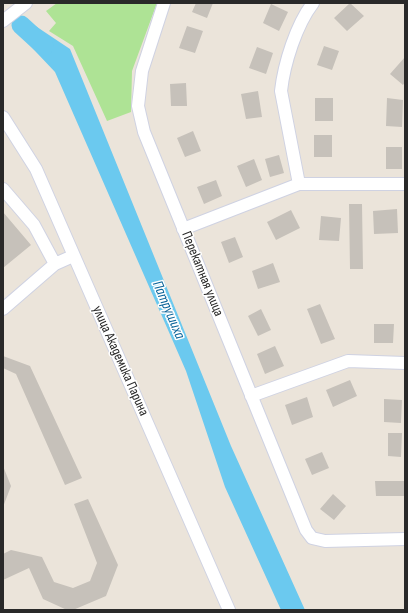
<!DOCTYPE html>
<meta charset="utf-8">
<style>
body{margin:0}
#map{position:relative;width:408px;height:613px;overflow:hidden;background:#ebe4da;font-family:"Sofia Sans Condensed",sans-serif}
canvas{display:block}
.frame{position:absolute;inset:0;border:4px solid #292929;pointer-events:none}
</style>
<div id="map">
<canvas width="408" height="613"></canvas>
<div class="frame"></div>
</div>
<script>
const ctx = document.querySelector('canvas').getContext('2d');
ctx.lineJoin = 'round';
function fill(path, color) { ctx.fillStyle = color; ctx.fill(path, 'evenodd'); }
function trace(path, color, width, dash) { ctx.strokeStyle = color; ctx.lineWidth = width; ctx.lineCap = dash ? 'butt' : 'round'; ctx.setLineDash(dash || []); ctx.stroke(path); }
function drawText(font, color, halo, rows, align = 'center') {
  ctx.font = font + ' "Sofia Sans Condensed",sans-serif'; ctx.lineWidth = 3; ctx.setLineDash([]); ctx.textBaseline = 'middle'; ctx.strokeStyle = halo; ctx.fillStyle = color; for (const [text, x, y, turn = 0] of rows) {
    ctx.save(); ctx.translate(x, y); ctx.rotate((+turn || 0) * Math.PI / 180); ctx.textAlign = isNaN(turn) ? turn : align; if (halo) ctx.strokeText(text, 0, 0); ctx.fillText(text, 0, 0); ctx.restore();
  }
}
fill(new Path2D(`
 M57 3H157L132 71 131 112 107 121 73 46 49 31 56 23 46 11Z`), '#aee395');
fill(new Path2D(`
 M31 23 70 49 231 446 305 610H281L225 487 186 371 55 72 19 34Z`), '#6bc9ef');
trace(new Path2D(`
 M21 25 44 46`), '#6bc9ef', 19);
fill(new Path2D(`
 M196 3H213L207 18 192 12Z
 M350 3 364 16 347 31 334 18Z
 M271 4 288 12 279 31 263 23Z
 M187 26 203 31 195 53 179 48Z
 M324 46 339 51 332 70 317 65Z
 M257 47 273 53 266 74 249 68Z
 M405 57V82L403 85 390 74Z
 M186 83 187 106H171L170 84Z
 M258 91 262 117 246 119 241 94Z
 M315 98H333V121H315Z
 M387 98 403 100 402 127 386 126Z
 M193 131 201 151 185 157 177 138Z
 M314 135H332V157H314Z
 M386 147H402V169H386Z
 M279 155 284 173 270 177 265 159Z
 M254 159 262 180 246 187 237 166Z
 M216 180 222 196 204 204 197 187Z
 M349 204H362L363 269H350Z
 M397 209 398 233 374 234 373 211Z
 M291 210 300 228 276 240 267 222Z
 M3 212 31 245 3 268Z
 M321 216 341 218 339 241 319 240Z
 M235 237 243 257 229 263 221 242Z
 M273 263 280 282 258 289 252 271Z
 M320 304 335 339 321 344 307 309Z
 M261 309 271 330 258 336 248 316Z
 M374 324H394L393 343H374Z
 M275 346 284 366 265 374 257 354Z
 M3 356 30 366 82 478 65 485 16 374 3 368Z
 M350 380 357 396 333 407 326 390Z
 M307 397 313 417 292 425 285 405Z
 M384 399 402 400 401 423 384 422Z
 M388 433H402L401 457 388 456Z
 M322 452 329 468 312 475 305 459Z
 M3 466 11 486 3 507Z
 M375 481H404V496H376Z
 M333 494 346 506 334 520 320 509Z
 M88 499 118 565 106 596 73 610H67L43 599 29 568 3 580V554L11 550 42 557 54 582 73 588 90 581 97 563 74 504Z`), '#c6c1ba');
const minor = new Path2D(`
 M164 3 142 71 138 106 144 132 306 530 312 538 325 541 405 539
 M3 21 26 3
 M3 117 36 169 229 610
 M299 184 281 91C284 64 296 25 313 3
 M3 189 34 225 55 264
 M183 229 299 184H405
 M3 309 55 264 73 256
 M251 396 348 361 405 363`);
trace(minor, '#cfd2e2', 14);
trace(minor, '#fff', 12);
drawText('14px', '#292929', '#fff', [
 ["Перекатная улица",202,274,68],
 ["улица Академика Парина",120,361,66]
]);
drawText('italic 15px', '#0c659a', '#fff', [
 ["Патрушиха",168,310,67]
]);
</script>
